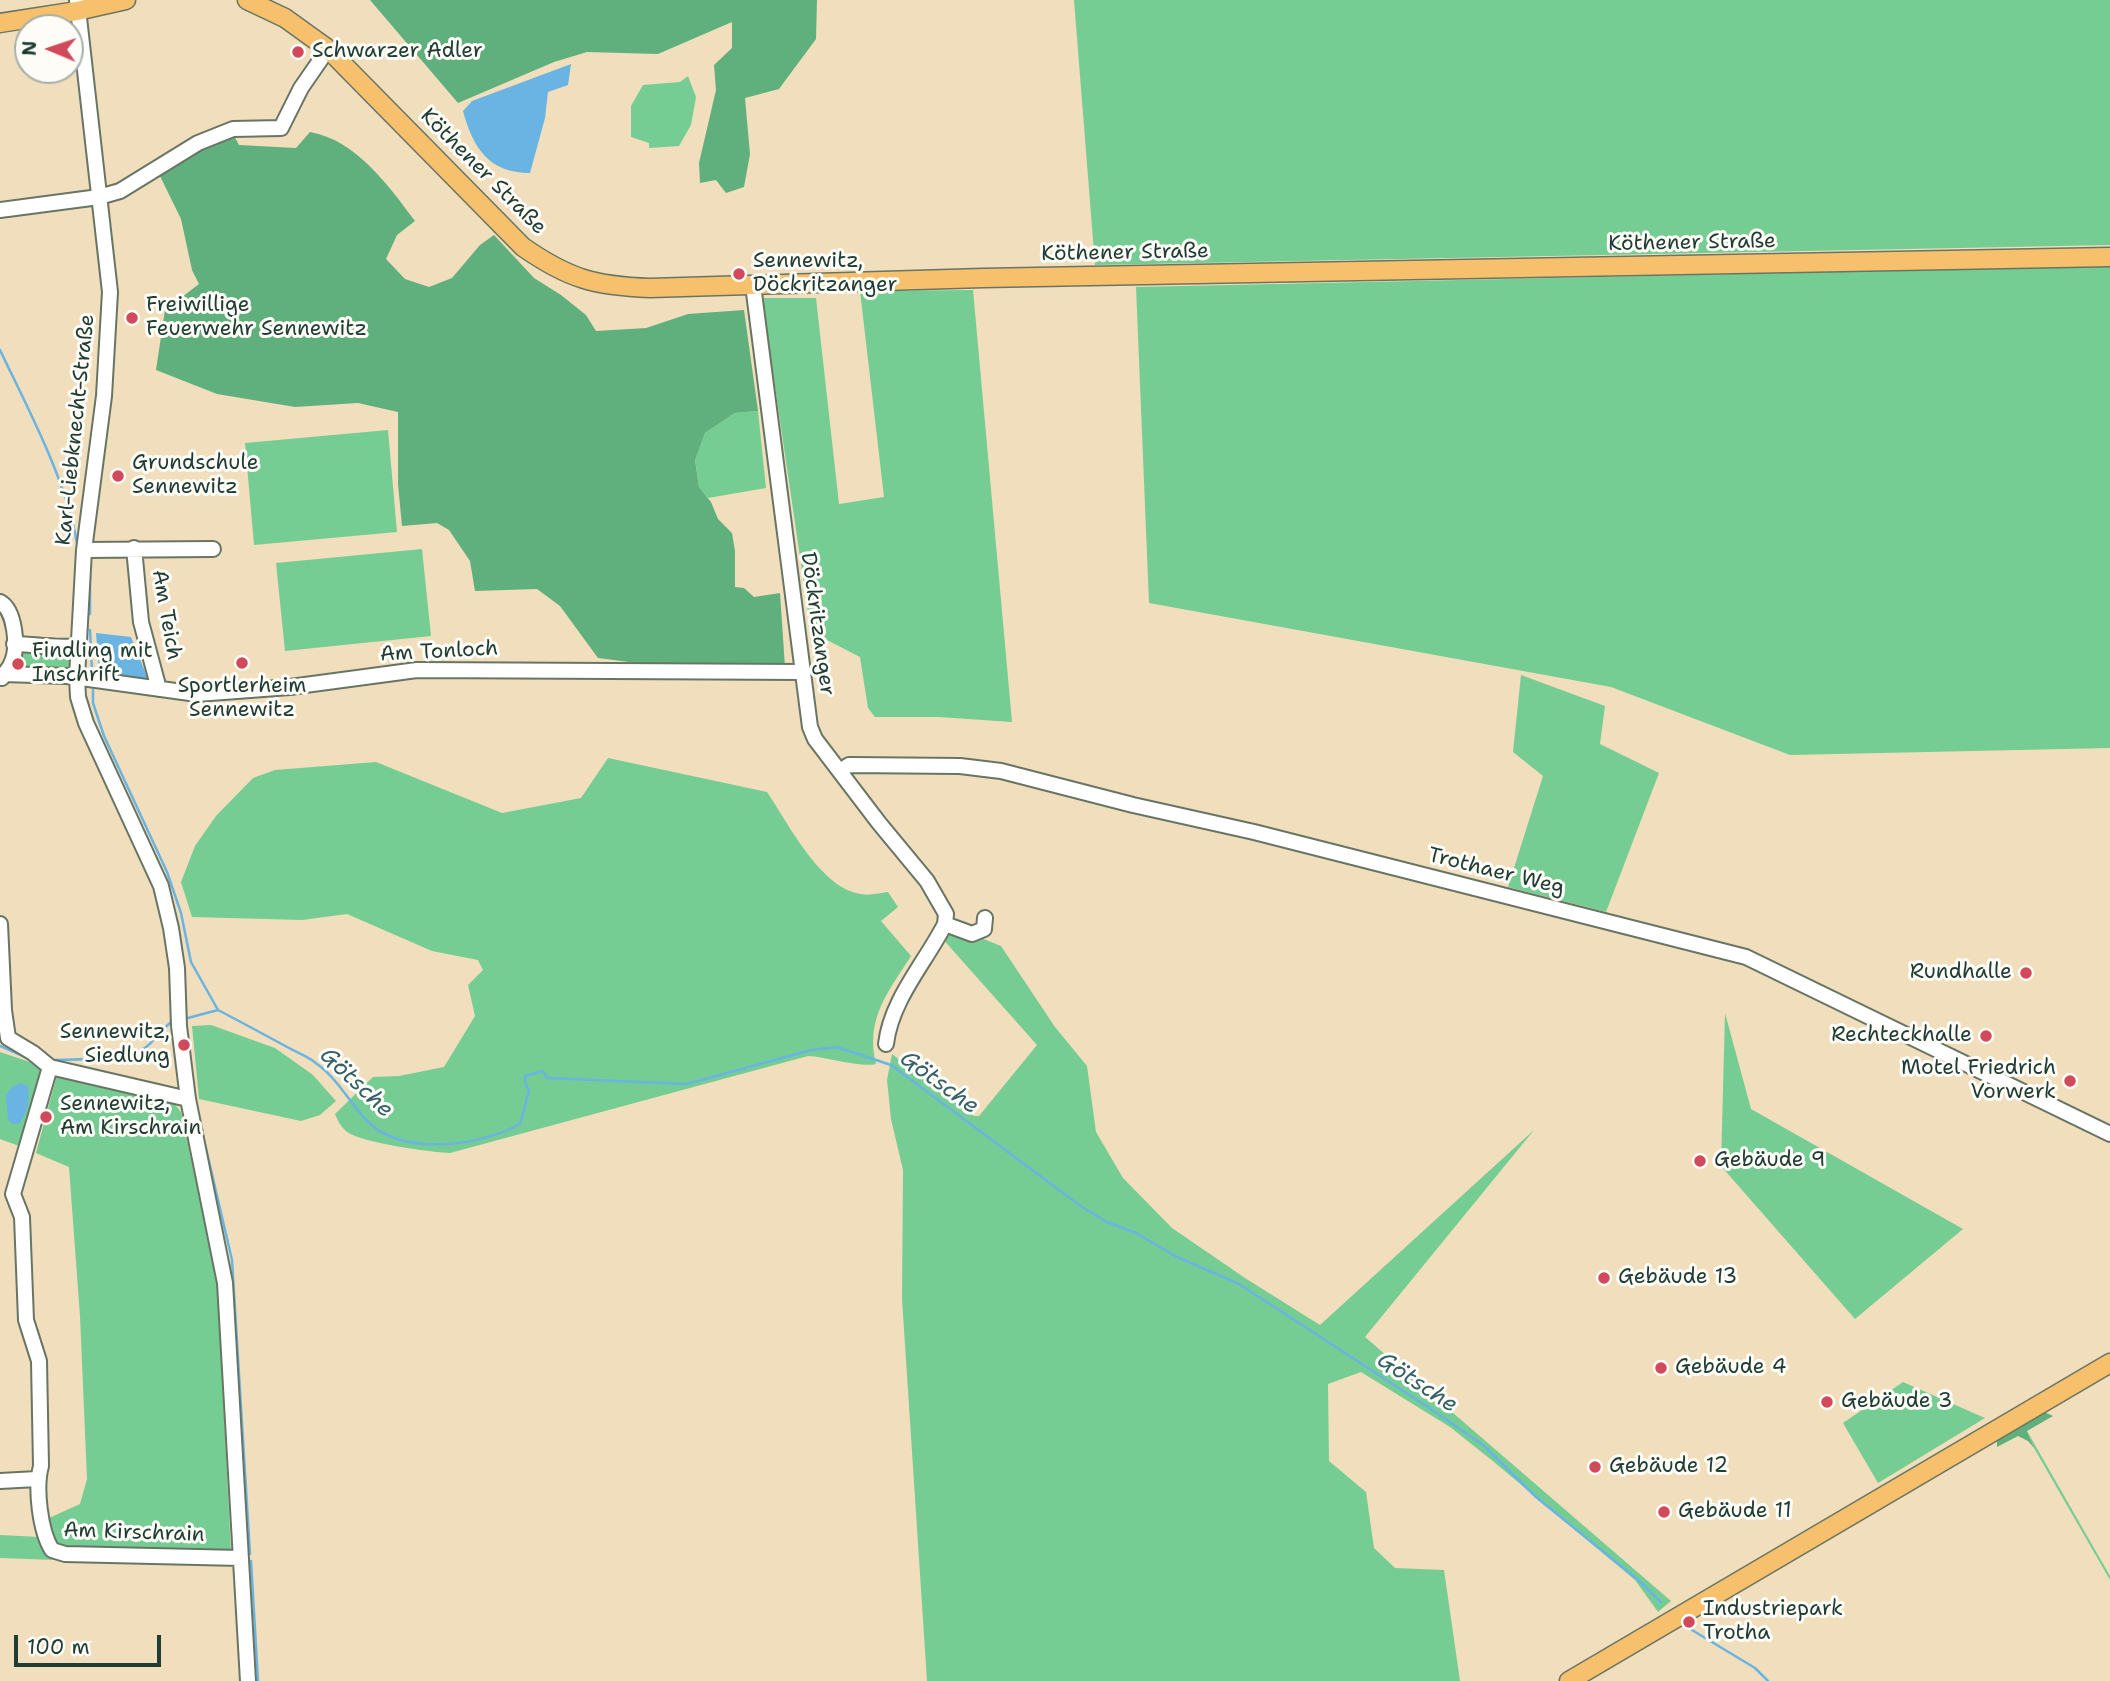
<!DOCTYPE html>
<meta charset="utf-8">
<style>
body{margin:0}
#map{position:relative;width:2110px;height:1681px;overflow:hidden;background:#f0debc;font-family:"Shantell Sans",sans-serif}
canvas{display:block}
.north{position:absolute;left:14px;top:14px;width:70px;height:70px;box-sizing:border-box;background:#fdfcf7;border:2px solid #a4b0a9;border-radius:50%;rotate:272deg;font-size:19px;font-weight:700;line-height:28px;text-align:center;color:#1f3d34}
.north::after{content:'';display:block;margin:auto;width:24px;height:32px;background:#d1495b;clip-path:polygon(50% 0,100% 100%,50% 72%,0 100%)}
.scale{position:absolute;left:14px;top:1635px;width:147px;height:32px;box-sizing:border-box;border:4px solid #1f3d34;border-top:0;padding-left:9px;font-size:21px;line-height:24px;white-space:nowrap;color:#1f3d34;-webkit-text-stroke:5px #fdfcf7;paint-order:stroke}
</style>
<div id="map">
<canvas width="2110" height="1681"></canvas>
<div class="north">N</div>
<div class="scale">100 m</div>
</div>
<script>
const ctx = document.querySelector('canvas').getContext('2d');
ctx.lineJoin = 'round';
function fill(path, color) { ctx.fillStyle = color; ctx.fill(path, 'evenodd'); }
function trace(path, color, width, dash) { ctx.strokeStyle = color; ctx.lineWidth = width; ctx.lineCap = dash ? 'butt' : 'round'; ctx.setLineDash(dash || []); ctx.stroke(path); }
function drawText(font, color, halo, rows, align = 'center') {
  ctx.font = font + ' "Shantell Sans",sans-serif'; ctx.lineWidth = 6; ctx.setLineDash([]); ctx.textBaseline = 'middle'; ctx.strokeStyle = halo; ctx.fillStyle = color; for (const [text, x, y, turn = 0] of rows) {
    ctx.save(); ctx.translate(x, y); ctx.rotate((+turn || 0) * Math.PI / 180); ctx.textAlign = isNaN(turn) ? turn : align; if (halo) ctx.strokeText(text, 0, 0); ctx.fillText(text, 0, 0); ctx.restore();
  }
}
fill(new Path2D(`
 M1074 0H2110V245L1095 265Z
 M688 76 696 97 691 125 679 146 649 148V143L631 137V106L643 85 680 82Z
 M2110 266V748L1790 755 1611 687 1149 603 1136 287Z
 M973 290 1012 722 939 717H875L868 708 860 657 827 640 810 625 762 298H816L839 504 884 497 860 291Z
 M758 411 766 488 708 498 699 487 695 459 705 433 735 413Z
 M388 430 397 532 254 545 245 443Z
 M422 549 431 636 285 651 276 563Z
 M17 648 73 649V672L17 671Z
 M1521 675 1605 706 1600 744 1659 773 1606 912 1508 887 1543 776 1513 752Z
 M608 758 767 792C788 823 821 889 861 894 869 896 880 893 888 892L898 907 881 921 911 956C888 992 865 1019 876 1064 860 1068 828 1057 808 1056L450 1153C429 1152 363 1143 347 1132 341 1127 338 1121 335 1114L373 1077 399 1076 444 1067 475 1016 468 985 483 970 478 960 432 951 347 914 302 920 192 917 181 882 195 846 216 816 253 778 275 770 376 762 502 813 581 798Z
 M952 932 976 936 1001 946 1055 1027 1087 1066 1096 1132 1123 1178 1172 1228 1245 1278 1320 1325 1534 1130 1365 1337 1671 1601 1658 1612 1635 1580 1494 1462 1450 1427 1361 1372 1328 1384 1329 1461 1366 1492 1374 1548 1395 1568 1444 1570 1460 1681H927L902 1299 903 1170 891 1119 887 1080 892 1054 974 1116H979L1037 1045 941 937Z
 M1725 1013 1751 1109 1963 1229 1855 1319 1721 1166Z
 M211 1025 275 1048 313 1075 336 1101 320 1115 301 1121 199 1099 192 1026Z
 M0 1052 42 1066C42 1093 29 1122 19 1146L0 1139Z
 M57 1075 173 1102 181 1112 217 1278 231 1552 65 1550C49 1542 50 1534 49 1518L80 1504 87 1479 80 1316 69 1167 36 1153Z
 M1903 1382 1985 1418 1878 1483 1843 1423Z
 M2027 1431 2110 1576V1580L2034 1448Z
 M0 1535 40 1537 44 1549 56 1560 0 1558Z`), '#75cd93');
fill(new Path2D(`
 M370 0H817L816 39 779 89 745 98 750 154 744 187 726 193 716 180 700 183 699 163 716 90 714 65 732 48V22L658 54 587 52 554 62 458 103Z
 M232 132 239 145 296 148 310 132C356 140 388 185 415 221L397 235 386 259 405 279 429 287 452 278 480 245 494 235 534 278 561 295 586 315 596 331 646 328 688 314 744 310 758 411 735 413 705 433 695 460 699 487 711 502 718 519 732 533 735 551V587L744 588 754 597 780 593 785 667H668L598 658 560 606 537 589 475 591 470 561 449 530 437 523 402 526 398 484V412L358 403 295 407 217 394 156 370 165 310 199 284 192 270 181 219 158 172Z
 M2042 1411 2053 1416 2027 1431 2034 1448 2028 1441 2018 1436 1997 1447V1436Z`), '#60b07d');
fill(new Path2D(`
 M571 64 568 85 548 92 545 118 530 173C489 173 473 148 463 111L472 101Z
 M96 633 131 637 148 679 99 673Z
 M21 1083 28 1086C30 1101 28 1112 19 1124H12L8 1120 6 1095 12 1087Z`), '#69b4e2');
trace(new Path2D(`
 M0 350C30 413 66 479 78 548
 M90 574V614
 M90 630 92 671
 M93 690V703L104 736 167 872 181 913 191 962 218 1010
 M184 1019 218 1010C241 1022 265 1035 289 1048 298 1053 309 1057 317 1064 337 1078 350 1103 367 1121 403 1157 480 1146 520 1124L529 1091 525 1082V1076L543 1071 547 1078 687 1084 811 1050 837 1047 891 1065 1082 1207 1107 1222 1136 1233 1175 1256 1239 1284 1428 1407 1483 1445 1536 1497 1637 1579 1661 1602
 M0 1046 32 1060
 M49 1060C80 1059 112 1061 141 1050 154 1045 160 1027 174 1021
 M201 1127 232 1260 250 1554
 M251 1561 258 1681
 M1692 1630 1755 1668 1768 1681`), '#69b4e2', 2.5);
const minor = new Path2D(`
 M77 0 110 292 104 396 84 550 77 677 78 697 86 723 161 886 171 928 177 968 179 1026 188 1099 225 1283 248 1681
 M0 210 99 197 120 191 198 143 233 129 281 128 301 88 328 49
 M753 285 810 727 815 739 879 823 927 881 946 914 945 924 972 934 984 929 985 918
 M134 548 141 622 159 689
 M84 550 213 549
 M0 602C15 610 19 648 11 664 9 669 4 673 2 678
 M14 644C31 644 66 650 79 645
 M3 674 67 676 197 694 290 687 417 670 804 672
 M840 771 849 765 960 766 1001 771 1133 805 1254 832 1746 957 2110 1134
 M0 924 4 1010 8 1038 33 1053 50 1067 188 1099
 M886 1044C891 1000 925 963 945 924
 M13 1194 22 1217 26 1320 39 1361 41 1466C35 1488 40 1531 52 1550L65 1554 241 1558
 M13 1194 50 1067
 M0 1481 37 1479`);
const major = new Path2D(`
 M247 0 285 18 328 49 523 247C569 279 595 286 650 288L983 278 2110 257
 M0 23 77 11 126 0
 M1569 1681 2110 1363`);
trace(minor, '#687564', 18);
trace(major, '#687564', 21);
trace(minor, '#fff', 14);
trace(major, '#f7c06c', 18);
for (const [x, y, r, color] of [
 [298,52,7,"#d1495b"],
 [739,274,7,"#d1495b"],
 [132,318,7,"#d1495b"],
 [118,476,7,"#d1495b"],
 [242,663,7,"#d1495b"],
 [18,664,7,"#d1495b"],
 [2026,973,7,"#d1495b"],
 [1986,1036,7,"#d1495b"],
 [184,1045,7,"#d1495b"],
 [2070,1081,7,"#d1495b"],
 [46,1117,7,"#d1495b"],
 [1700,1161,7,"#d1495b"],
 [1604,1278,7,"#d1495b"],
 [1661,1368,7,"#d1495b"],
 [1827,1402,7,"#d1495b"],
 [1595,1467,7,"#d1495b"],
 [1664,1512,7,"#d1495b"],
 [1689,1622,7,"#d1495b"]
]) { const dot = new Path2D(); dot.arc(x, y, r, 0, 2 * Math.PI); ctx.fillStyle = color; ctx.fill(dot); trace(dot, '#fdfcf7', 2.5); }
drawText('21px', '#1f3d34', '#fdfcf7', [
 ["Schwarzer Adler",312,52],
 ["Sennewitz,",753,262],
 ["Döckritzanger",753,286],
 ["Freiwillige",146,306],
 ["Feuerwehr Sennewitz",146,330],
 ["Grundschule",132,464],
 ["Sennewitz",132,488],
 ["Findling mit",32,652],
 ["Inschrift",32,676],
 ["Sportlerheim",242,687,"center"],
 ["Sennewitz",242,711,"center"],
 ["Rundhalle",2012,973,"right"],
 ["Sennewitz,",170,1033,"right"],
 ["Siedlung",170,1057,"right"],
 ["Rechteckhalle",1972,1036,"right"],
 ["Motel Friedrich",2056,1069,"right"],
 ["Vorwerk",2056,1093,"right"],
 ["Sennewitz,",60,1105],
 ["Am Kirschrain",60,1129],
 ["Gebäude 9",1714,1161],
 ["Gebäude 13",1618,1278],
 ["Gebäude 4",1675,1368],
 ["Gebäude 3",1841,1402],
 ["Gebäude 12",1609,1467],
 ["Gebäude 11",1678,1512],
 ["Industriepark",1703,1610],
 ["Trotha",1703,1634]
], 'left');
drawText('21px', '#1f3d34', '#fdfcf7', [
 ["Köthener Straße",483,172,45],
 ["Köthener Straße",1692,243,-1],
 ["Köthener Straße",1125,253,-1],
 ["Karl-Liebknecht-Straße",76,430,-84],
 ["Am Teich",166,615,80],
 ["Döckritzanger",817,624,82],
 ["Am Tonloch",439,652,-3],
 ["Trothaer Weg",1496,872,14],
 ["Am Kirschrain",134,1533,2]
]);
drawText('italic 23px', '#356168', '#fdfcf7', [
 ["Götsche",356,1083,43],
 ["Götsche",939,1083,36],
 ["Götsche",1417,1383,33]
]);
</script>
